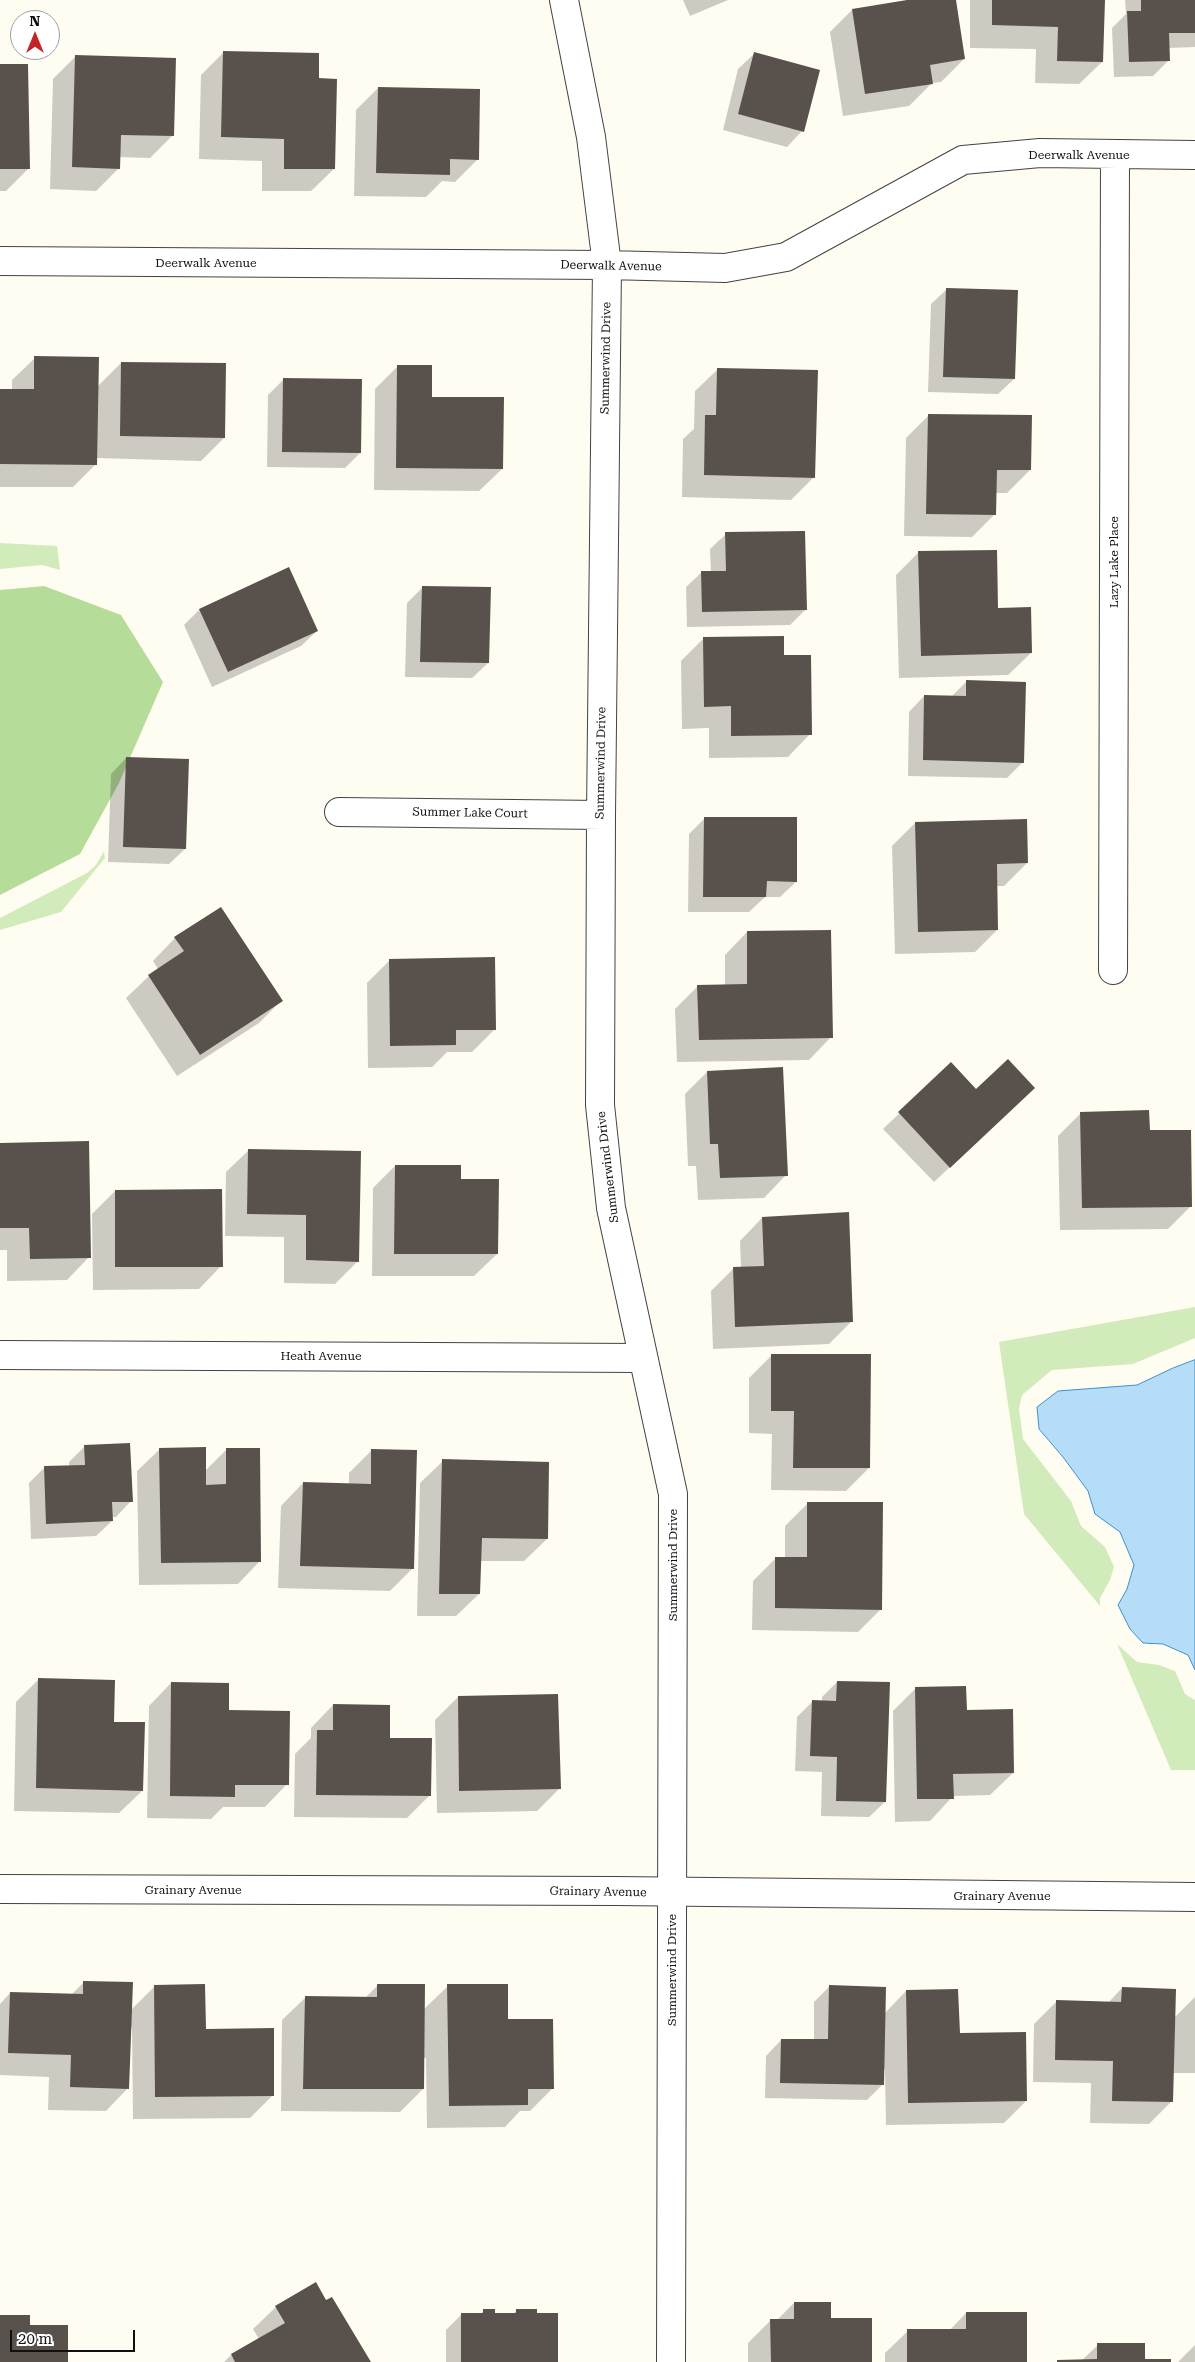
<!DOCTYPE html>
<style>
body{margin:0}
#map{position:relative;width:1195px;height:2362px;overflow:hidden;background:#fffdf2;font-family:"Roboto Serif",serif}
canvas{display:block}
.north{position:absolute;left:10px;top:10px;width:50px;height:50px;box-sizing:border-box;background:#fff;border:1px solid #9f9f9f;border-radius:50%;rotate:0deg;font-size:14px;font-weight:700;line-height:20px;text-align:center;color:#101010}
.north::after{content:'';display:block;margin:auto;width:18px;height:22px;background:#c32428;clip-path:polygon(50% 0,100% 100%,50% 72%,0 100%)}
.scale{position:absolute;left:10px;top:2330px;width:125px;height:22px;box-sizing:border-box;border:2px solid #101010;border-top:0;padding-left:6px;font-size:15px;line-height:18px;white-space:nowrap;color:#101010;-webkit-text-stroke:4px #fff;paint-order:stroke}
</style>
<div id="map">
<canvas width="1195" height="2362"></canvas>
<div class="north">N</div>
<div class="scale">20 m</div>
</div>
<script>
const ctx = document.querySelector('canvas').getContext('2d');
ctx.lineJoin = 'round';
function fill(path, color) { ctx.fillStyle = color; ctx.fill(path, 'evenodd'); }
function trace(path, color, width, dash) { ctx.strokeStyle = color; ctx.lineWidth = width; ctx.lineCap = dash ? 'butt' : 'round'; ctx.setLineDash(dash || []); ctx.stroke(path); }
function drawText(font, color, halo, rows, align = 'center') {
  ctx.font = font + ' "Roboto Serif",serif'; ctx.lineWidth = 5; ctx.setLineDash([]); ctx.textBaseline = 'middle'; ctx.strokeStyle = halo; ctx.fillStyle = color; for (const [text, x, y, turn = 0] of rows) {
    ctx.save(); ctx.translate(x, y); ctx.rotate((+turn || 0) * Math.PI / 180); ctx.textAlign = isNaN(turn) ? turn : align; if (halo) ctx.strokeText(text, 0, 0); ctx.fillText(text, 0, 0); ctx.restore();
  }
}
fill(new Path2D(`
 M0 543 57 546 60 570 42 565 0 569Z
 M104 851 105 858 61 912 0 930V918L87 873 96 865Z
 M1195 1307V1338L1133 1364 1052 1370 1022 1395 1019 1409 1023 1439 1071 1501 1081 1526 1105 1547 1114 1567 1110 1580 1100 1598V1606L1024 1514 999 1342Z
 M1117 1644 1137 1662 1159 1665 1175 1671 1185 1694 1195 1700V1770H1171Z`), '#d2ebba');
fill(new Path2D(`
 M44 586 121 615 163 682 119 783 80 854 0 895V590Z`), '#b6dc99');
const water = new Path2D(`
 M1195 1360V1670L1188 1655 1163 1644 1143 1643 1130 1629 1118 1605 1127 1589 1134 1565 1120 1532 1095 1514 1088 1491 1063 1457 1039 1429 1037 1407 1058 1391 1137 1385 1173 1368Z`);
fill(water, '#b6ddf7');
trace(water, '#3c91cf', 1);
fill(new Path2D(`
 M683 0H728L690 16Z
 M916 0H955L964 59 941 82 932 83 909 106 843 116 830 32 852 10Z
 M970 0H1103L1102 62 1079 84 1035 83 1036 49 970 48Z
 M1125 0H1195V47L1168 48 1169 60 1153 76 1114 77 1112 28 1126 14Z
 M224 52 318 79 334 169 311 191H262V161L199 159 201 75Z
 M754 54 802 131 787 147 723 130 738 69Z
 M76 56 173 135 150 158 119 157V168L96 191 50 189 53 79Z
 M0 66 29 168 6 191H0Z
 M378 88 478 159 455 182 442 181 426 197 354 196 356 110Z
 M947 289 1014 379 998 394 928 392 931 304Z
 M35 358 97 387 121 363 224 438 201 461 96 458V464L73 487H0V390H12V380Z
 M398 366 502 469 479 491 374 490 375 389Z
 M718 369 813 478 791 500 682 497 683 439 694 429 695 391Z
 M284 379 360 453 345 468 267 467 268 395Z
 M929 415 1030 470 1007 493H995V514L972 537 904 536 906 438Z
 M726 534 805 610 790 625 687 627 686 587 702 572H711L710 549Z
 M919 552 997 609 1031 653 1008 675 899 678 896 575Z
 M288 569 317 631 301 646 212 687 184 625 199 610Z
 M423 587 488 663 472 678 405 677 407 603Z
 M704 638 783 657 810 734 788 757 709 758V728L682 729 681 661Z
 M966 682 1023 762 1007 778 908 776 909 712 924 696 951 697Z
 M126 758 185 849 169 864 108 862 111 774Z
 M705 818 796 882 780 897H765L749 912H688L689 834Z
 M915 823 1027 863 1004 886H996L997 930 975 952 895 954 892 846Z
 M747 932 831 1037 809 1060 677 1062 675 1009 698 986H725V955Z
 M175 938 281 1001 259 1023 177 1076 126 998 149 976 158 969 153 961Z
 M390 960 495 1029 472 1052H447L432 1067 368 1068 367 983Z
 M951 1064 976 1090 1018 1103 934 1182 883 1129Z
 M707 1072 786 1175 764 1198 698 1200 696 1166H688L685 1094Z
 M1081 1113 1148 1132 1191 1206 1168 1229 1060 1230 1058 1136Z
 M0 1144 89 1257 67 1280 7 1281V1250H0Z
 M249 1150 358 1261 335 1284 284 1283V1237L225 1236 226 1172Z
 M395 1166 459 1180 497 1254 474 1276H372L373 1188Z
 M115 1191 221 1266 199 1289 93 1290 92 1214Z
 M762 1218 852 1321 829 1344 713 1349 711 1291 733 1269 741 1268 740 1241Z
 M772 1355 869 1468 846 1491 771 1490 772 1434 749 1433V1378Z
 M84 1447 131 1501 116 1517H111L112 1521 96 1536 31 1539 29 1483 44 1468 69 1467V1462Z
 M160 1449 205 1471 226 1450 260 1561 238 1584 139 1585 137 1471Z
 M372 1450 413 1568 390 1591 278 1588 281 1506 303 1483 349 1484V1473Z
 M443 1461 547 1539 524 1561H480L479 1594 456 1616H417L420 1483Z
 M808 1503 881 1609 858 1632 752 1630 753 1581 776 1558H785V1526Z
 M39 1679 113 1723 142 1791 119 1813 14 1811 16 1702Z
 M837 1682 885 1802 869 1817 821 1816 822 1772 795 1771 797 1717 813 1701 822 1702V1697Z
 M171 1683 287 1784 265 1807H223L211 1819 147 1818 149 1706Z
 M916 1688 966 1711 1013 1773 990 1795 953 1796 930 1821 895 1822 893 1711Z
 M458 1697 559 1789 537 1811 437 1813 435 1720Z
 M333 1705 388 1739 430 1795 407 1818 294 1817 295 1754 311 1738V1728Z
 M84 1982 130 2011 155 1986 273 2095 250 2118 133 2119 132 2028H130L128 2088 106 2111 48 2110 49 2077 0 2075V2004L10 1993 71 1995Z
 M378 1985 424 2009 448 1986 507 2021 553 2088 530 2111H520L505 2127 427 2128 426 2058H423V2089L400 2112 281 2111 282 2020 305 1998H365Z
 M830 1986 884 2014 906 1991 1026 2101 1004 2123 886 2125 885 2069H883V2084L867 2100 765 2098 766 2056 781 2040H814V2002Z
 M1122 1988 1174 2018 1195 1997V2073H1173L1172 2101 1149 2124 1090 2123 1091 2083 1033 2082 1034 2024 1057 2001 1108 2003Z
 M326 2302 369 2362H224L231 2355 259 2339 253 2329 276 2307Z
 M794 2303 830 2320 871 2362H748V2343L771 2320H777Z
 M484 2310 493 2315H512L517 2310 557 2362H446V2330L461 2315H480Z
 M966 2313 1026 2362H885V2353L908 2331H949Z
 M1098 2345 1143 2361 1169 2362H1057L1081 2361Z
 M1195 2345V2362H1178Z`), '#0003');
fill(new Path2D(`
 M907 0H956L965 59 930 65 933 84 865 94 852 9Z
 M992 0H1105L1103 62 1057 61 1058 27 992 25Z
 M1141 0H1195V33H1169L1170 61 1129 62 1127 11H1141Z
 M223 51 319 53V78L337 79 335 169H284V139L221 137Z
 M754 52 820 70 804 132 738 114Z
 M75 55 176 58 174 136 121 135 120 169 72 167Z
 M0 64H28L30 169H0Z
 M378 87 480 89 479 160 450 159V175L376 173Z
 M946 288 1018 290 1015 379 943 377Z
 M34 356 99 357 97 465 0 464V389H34Z
 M121 362 226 363 225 438 120 436Z
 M397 365H432V397H504L503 469 396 468Z
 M717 368 818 370 815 478 704 475 705 415H716Z
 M283 378 362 379 361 453 282 452Z
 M928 414 1032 415 1031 470H997L996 515 926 514Z
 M805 531 807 610 702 612 701 571H726L725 532Z
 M997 550 998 608 1031 607 1032 653 921 656 918 551Z
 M289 567 318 631 228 672 199 609Z
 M422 586 491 587 489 663 420 662Z
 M784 636V655H811L812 735 731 736V706L704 707 703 637Z
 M966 680 1026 682 1024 763 923 760 924 695 966 696Z
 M126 757 189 759 186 849 123 847Z
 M704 817H797V882L767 881 766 897H703Z
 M1027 819 1028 863 997 864 998 930 918 932 915 822Z
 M221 907 283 1001 200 1055 148 975 184 951 174 937Z
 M831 930 833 1038 699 1040 697 985 747 984V931Z
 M495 957 496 1030H456V1045L390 1046 389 959Z
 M1008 1059 1035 1088 950 1168 898 1112 951 1062 976 1089Z
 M783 1067 788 1176 720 1178 718 1144H710L707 1071Z
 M1149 1110 1150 1130H1191L1192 1207 1082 1208 1080 1112Z
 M89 1141 91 1258 30 1259 29 1228H0V1143Z
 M248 1149 361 1151 359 1262 306 1260V1215L247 1214Z
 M395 1165H461V1179H499L498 1254H394Z
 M222 1189 223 1267H115V1190Z
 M849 1212 853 1322 735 1327 733 1267 764 1266 762 1217Z
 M771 1354H871L870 1468H793L794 1411H771Z
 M130 1443 133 1502H112L113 1521 46 1524 44 1466 85 1465 84 1445Z
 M206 1447V1485L226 1484V1448H260L261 1562 161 1563 159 1448Z
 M371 1449 417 1450 414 1569 300 1566 303 1482 371 1484Z
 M442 1459 549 1462 548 1539 482 1538 480 1594H439Z
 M807 1502H883L882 1610 775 1608V1557H807Z
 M38 1678 115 1680 114 1722H145L143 1791 36 1788Z
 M837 1681 890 1682 886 1802 836 1801 837 1757 810 1756 812 1700 836 1701Z
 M171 1682 229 1683V1710L290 1711 289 1785H235V1797L170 1796Z
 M966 1686 967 1710 1013 1709 1014 1773 953 1774 954 1799H917L915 1687Z
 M558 1694 561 1789 459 1791 458 1696Z
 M333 1704 390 1705V1738H432L431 1796 316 1795 317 1730H333Z
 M83 1981 133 1982 129 2089 70 2087 71 2055 8 2053 10 1992 83 1994Z
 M205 1984 206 2029 274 2028V2096L155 2097 154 1985Z
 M377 1984H425L424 2089H303L305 1996 377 1997Z
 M447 1984H508V2019H553L554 2089H528V2105L449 2106Z
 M829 1985 886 1987 884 2085 780 2083 781 2039H828Z
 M1122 1987 1176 1989 1173 2102 1112 2101 1113 2061 1055 2060 1056 2000 1121 2002Z
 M958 1989 960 2033 1026 2032 1027 2101 908 2103 906 1990Z
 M316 2282 326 2300 332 2297 371 2362H235L231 2354 285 2323 275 2306Z
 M794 2302H831V2318H872V2362H771L770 2319H794Z
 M483 2309H495V2313H516V2309H537V2313H558V2362H461V2313H483Z
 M966 2312H1027V2362H907V2329H966Z
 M0 2315H30V2325H68V2362H0Z
 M1097 2343H1145V2359H1171V2362H1057V2360L1097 2359Z`), '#58514c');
const street = new Path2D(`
 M564 0 591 137 607 265 601 815 600 1105 611 1208 673 1494 671 2362
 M0 261 607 265 725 268 786 257 963 160 1040 153 1195 155
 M339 812 601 815
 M1113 970 1115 155
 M0 1355 643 1358
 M0 1889 615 1891 1195 1897`);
trace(street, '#434343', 30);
trace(street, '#fff', 28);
drawText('12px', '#101010', '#fff', [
 ["Deerwalk Avenue",1079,155],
 ["Deerwalk Avenue",206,263],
 ["Deerwalk Avenue",611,266,1],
 ["Summerwind Drive",606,358,-89],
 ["Lazy Lake Place",1114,562,-90],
 ["Summerwind Drive",601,763,-89],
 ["Summer Lake Court",470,813,1],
 ["Summerwind Drive",608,1167,-97],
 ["Heath Avenue",321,1356],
 ["Summerwind Drive",673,1565,-90],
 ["Grainary Avenue",193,1890],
 ["Grainary Avenue",598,1892,1],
 ["Grainary Avenue",1002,1896],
 ["Summerwind Drive",672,1970,-90]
]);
</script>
